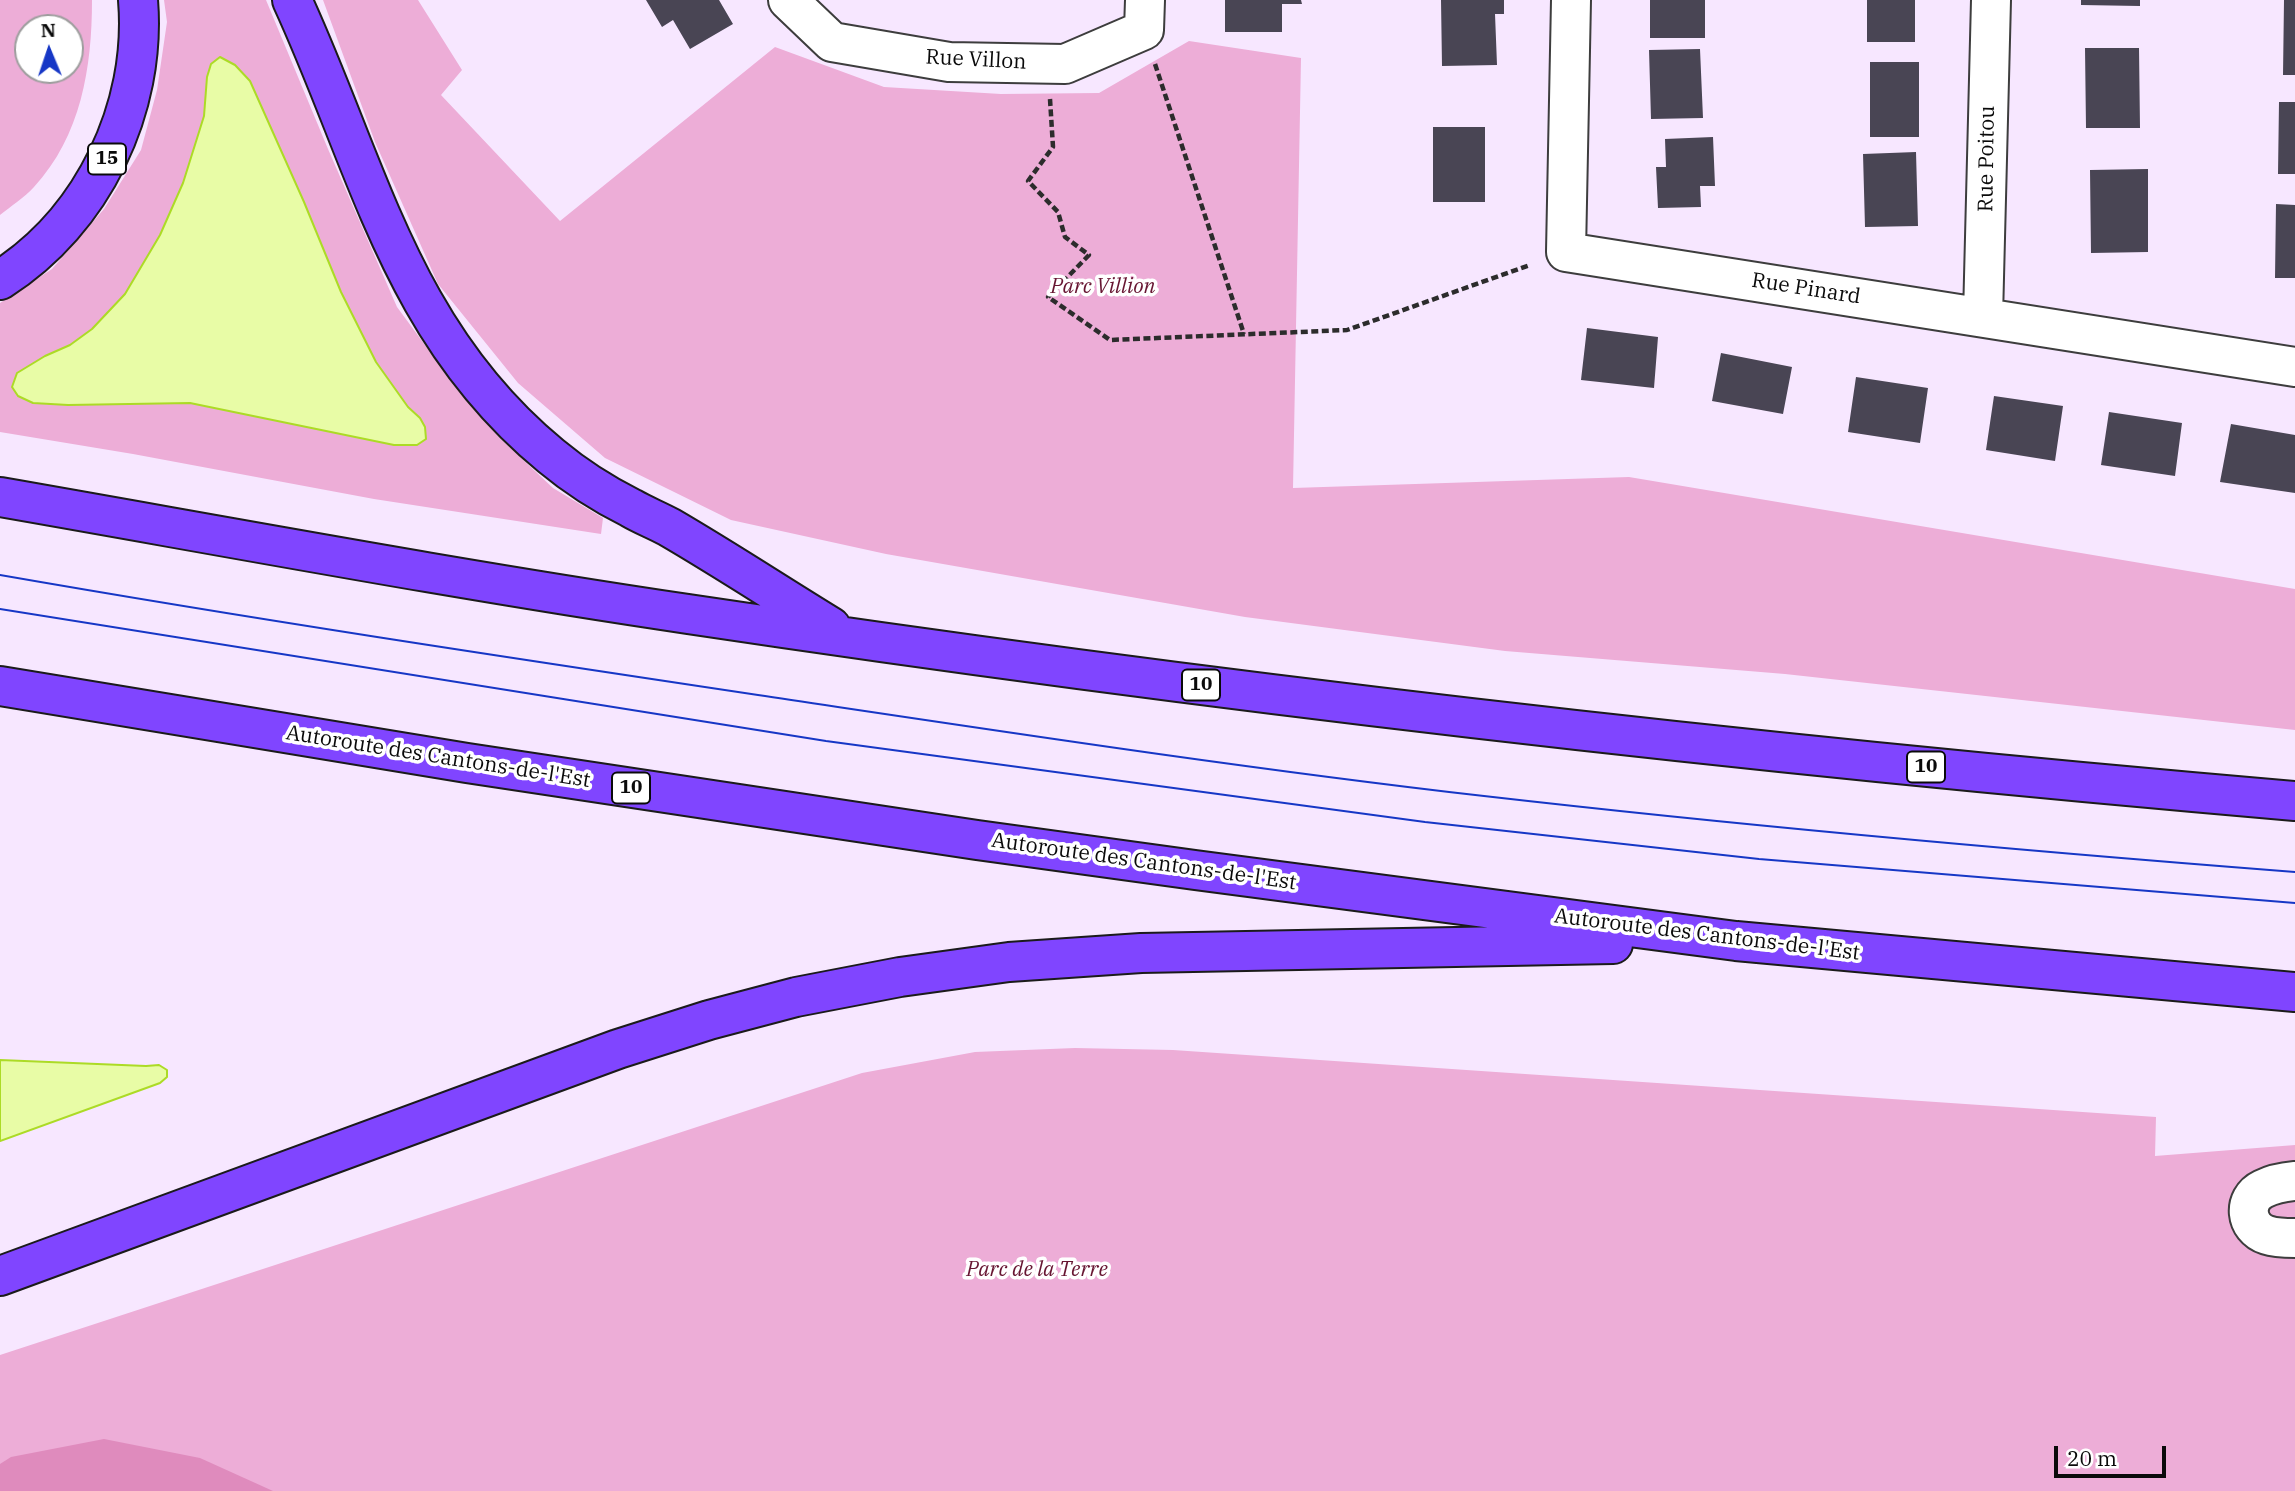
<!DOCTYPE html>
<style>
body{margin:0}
#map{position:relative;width:2295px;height:1491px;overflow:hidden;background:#f7e7ff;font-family:"IBM Plex Serif",serif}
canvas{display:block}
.north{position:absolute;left:14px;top:14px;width:70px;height:70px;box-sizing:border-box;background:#fff;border:2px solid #9d9d9d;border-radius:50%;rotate:358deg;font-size:19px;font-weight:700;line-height:28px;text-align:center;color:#0a0a0a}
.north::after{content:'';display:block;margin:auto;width:24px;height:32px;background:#1637c6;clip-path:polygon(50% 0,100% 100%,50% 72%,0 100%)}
.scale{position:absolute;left:2054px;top:1446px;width:112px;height:32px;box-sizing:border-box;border:4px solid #0a0a0a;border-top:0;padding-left:9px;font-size:21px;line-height:24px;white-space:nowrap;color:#0a0a0a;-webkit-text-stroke:5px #fff;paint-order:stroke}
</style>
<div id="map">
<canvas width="2295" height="1491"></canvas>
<div class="north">N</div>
<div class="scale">20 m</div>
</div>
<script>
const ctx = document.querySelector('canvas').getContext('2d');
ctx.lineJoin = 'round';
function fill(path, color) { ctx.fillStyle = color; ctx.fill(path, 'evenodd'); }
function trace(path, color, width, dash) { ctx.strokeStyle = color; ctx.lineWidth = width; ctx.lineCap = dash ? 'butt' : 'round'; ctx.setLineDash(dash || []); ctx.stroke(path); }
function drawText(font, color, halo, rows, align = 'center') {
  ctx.font = font + ' "IBM Plex Serif",serif'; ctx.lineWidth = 7; ctx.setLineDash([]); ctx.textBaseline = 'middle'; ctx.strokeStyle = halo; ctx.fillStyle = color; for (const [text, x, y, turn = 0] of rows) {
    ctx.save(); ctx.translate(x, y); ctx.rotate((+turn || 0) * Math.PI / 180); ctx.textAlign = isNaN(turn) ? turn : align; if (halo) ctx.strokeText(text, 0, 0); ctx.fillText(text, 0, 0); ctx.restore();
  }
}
fill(new Path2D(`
 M0 0H92C92 68 81 136 34 187 24 198 11 206 0 215ZM28 28H70V70H28Z
 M164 0H266L328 149 397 307 442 368 499 437 553 488 603 518 601 534 374 499 133 454 0 432V303L52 269 104 209 141 150 157 90 167 22Z
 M323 0H418L462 70 441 95 560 221 775 47 884 87 1001 94 1099 93 1189 41 1301 58 1293 488 1629 477 2295 589V730L1785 674 1505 651 1245 617 886 554 731 520 605 458 518 383 438 284 375 142Z
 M1075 1048 1173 1050 2156 1117 2155 1156 2295 1145V1491H0V1355L862 1073 975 1052Z`), '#edadd7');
fill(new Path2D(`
 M104 1439 200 1458 273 1491H0V1464L11 1457Z`), '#df8bbd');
const water = new Path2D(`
 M220 57 235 65 250 81 304 202 341 292 376 362 408 407 420 418 425 427 426 439 417 445H394L190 403 68 405 33 403 18 396 12 387 17 373 45 356 70 345 92 329 125 294 160 235 183 183 204 116 207 77 211 64Z
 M0 1060 146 1066 159 1065 167 1070V1077L160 1083 0 1141Z`);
fill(water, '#e8fca6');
trace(water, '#acdb26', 2);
fill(new Path2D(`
 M646 0H719L733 24 690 49 673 20 662 27Z
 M1225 0H1301L1302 4H1282V32H1225Z
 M1441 0H1504V14H1495L1497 65 1442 66Z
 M1650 0H1705V38H1650Z
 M1867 0H1915V42H1867Z
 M2081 0H2140V6L2081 5Z
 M2284 0H2295V75H2283Z
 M2085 48H2139L2140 128H2086Z
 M1700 49 1703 118 1651 119 1649 50Z
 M1870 62H1919V137H1870Z
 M2279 102H2295V174H2278Z
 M1433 127H1485V202H1433Z
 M1713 137 1715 186H1700L1701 207 1658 208 1656 167H1666L1665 139Z
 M1916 152 1918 226 1865 227 1863 154Z
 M2148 169V252L2091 253 2090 170Z
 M2276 204 2295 205V278H2275Z
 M1587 328 1658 337 1654 388 1581 380Z
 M1721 353 1792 367 1783 414 1712 401Z
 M1856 377 1928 388 1920 443 1848 432Z
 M1994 396 2063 406 2055 461 1986 450Z
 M2109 412 2182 423 2175 476 2101 465Z
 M2231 424 2295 435V493L2220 482Z`), '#494554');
const minor = new Path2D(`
 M788 0 832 42 949 62 1065 64 1144 30 1145 0
 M1571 0 1566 252 2295 367
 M1983 317 1991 0
 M2295 1181C2284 1182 2273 1184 2263 1189 2242 1199 2245 1228 2267 1235 2276 1238 2286 1238 2295 1238`);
const highway = new Path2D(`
 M292 0C369 167 400 332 551 456 575 476 603 494 631 508 643 515 656 520 669 527 724 559 777 594 831 627
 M0 280C93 221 147 108 138 0
 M0 497C229 537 458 580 688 614 1222 694 1758 755 2295 801
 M0 686 467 763 977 840 1195 870 1736 941 2295 992
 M0 1276 618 1049 709 1020 796 997 900 977 1009 962 1141 953 1613 944`);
trace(minor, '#3d3d3d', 42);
trace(highway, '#1b1b1b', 42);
trace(new Path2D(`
 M1155 64 1244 334
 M1050 99 1053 147 1028 181 1058 212 1065 237 1089 255 1048 297 1110 340 1347 330 1530 265`), '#2c2c2c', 4.5, [7, 3.5]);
trace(minor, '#fff', 38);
trace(highway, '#8045ff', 38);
trace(new Path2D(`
 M0 575C252 619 505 657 758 695 1000 731 1241 768 1484 796 1754 827 2025 851 2295 872
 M0 609 826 741 1425 822 1759 859 2295 903`), '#1637c6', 2);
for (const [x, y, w] of [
 [107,159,38],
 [1201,685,38],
 [1926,767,38],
 [631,788,38]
]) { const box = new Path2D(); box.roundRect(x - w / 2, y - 15.5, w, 31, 5); ctx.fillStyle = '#fff'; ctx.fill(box); trace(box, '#0a0a0a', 2); }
drawText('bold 19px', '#0a0a0a', null, [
 ["15",107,159],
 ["10",1201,685],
 ["10",1926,767],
 ["10",631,788]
]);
drawText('21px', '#0a0a0a', '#fff', [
 ["Rue Villon",976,60,3],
 ["Rue Poitou",1987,159,-89],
 ["Rue Pinard",1806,289,9],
 ["Autoroute des Cantons-de-l'Est",438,757,9],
 ["Autoroute des Cantons-de-l'Est",1144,862,8],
 ["Autoroute des Cantons-de-l'Est",1707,935,7]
]);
drawText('italic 21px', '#671532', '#fff', [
 ["Parc Villion",1103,287],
 ["Parc de la Terre",1037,1270]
]);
</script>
